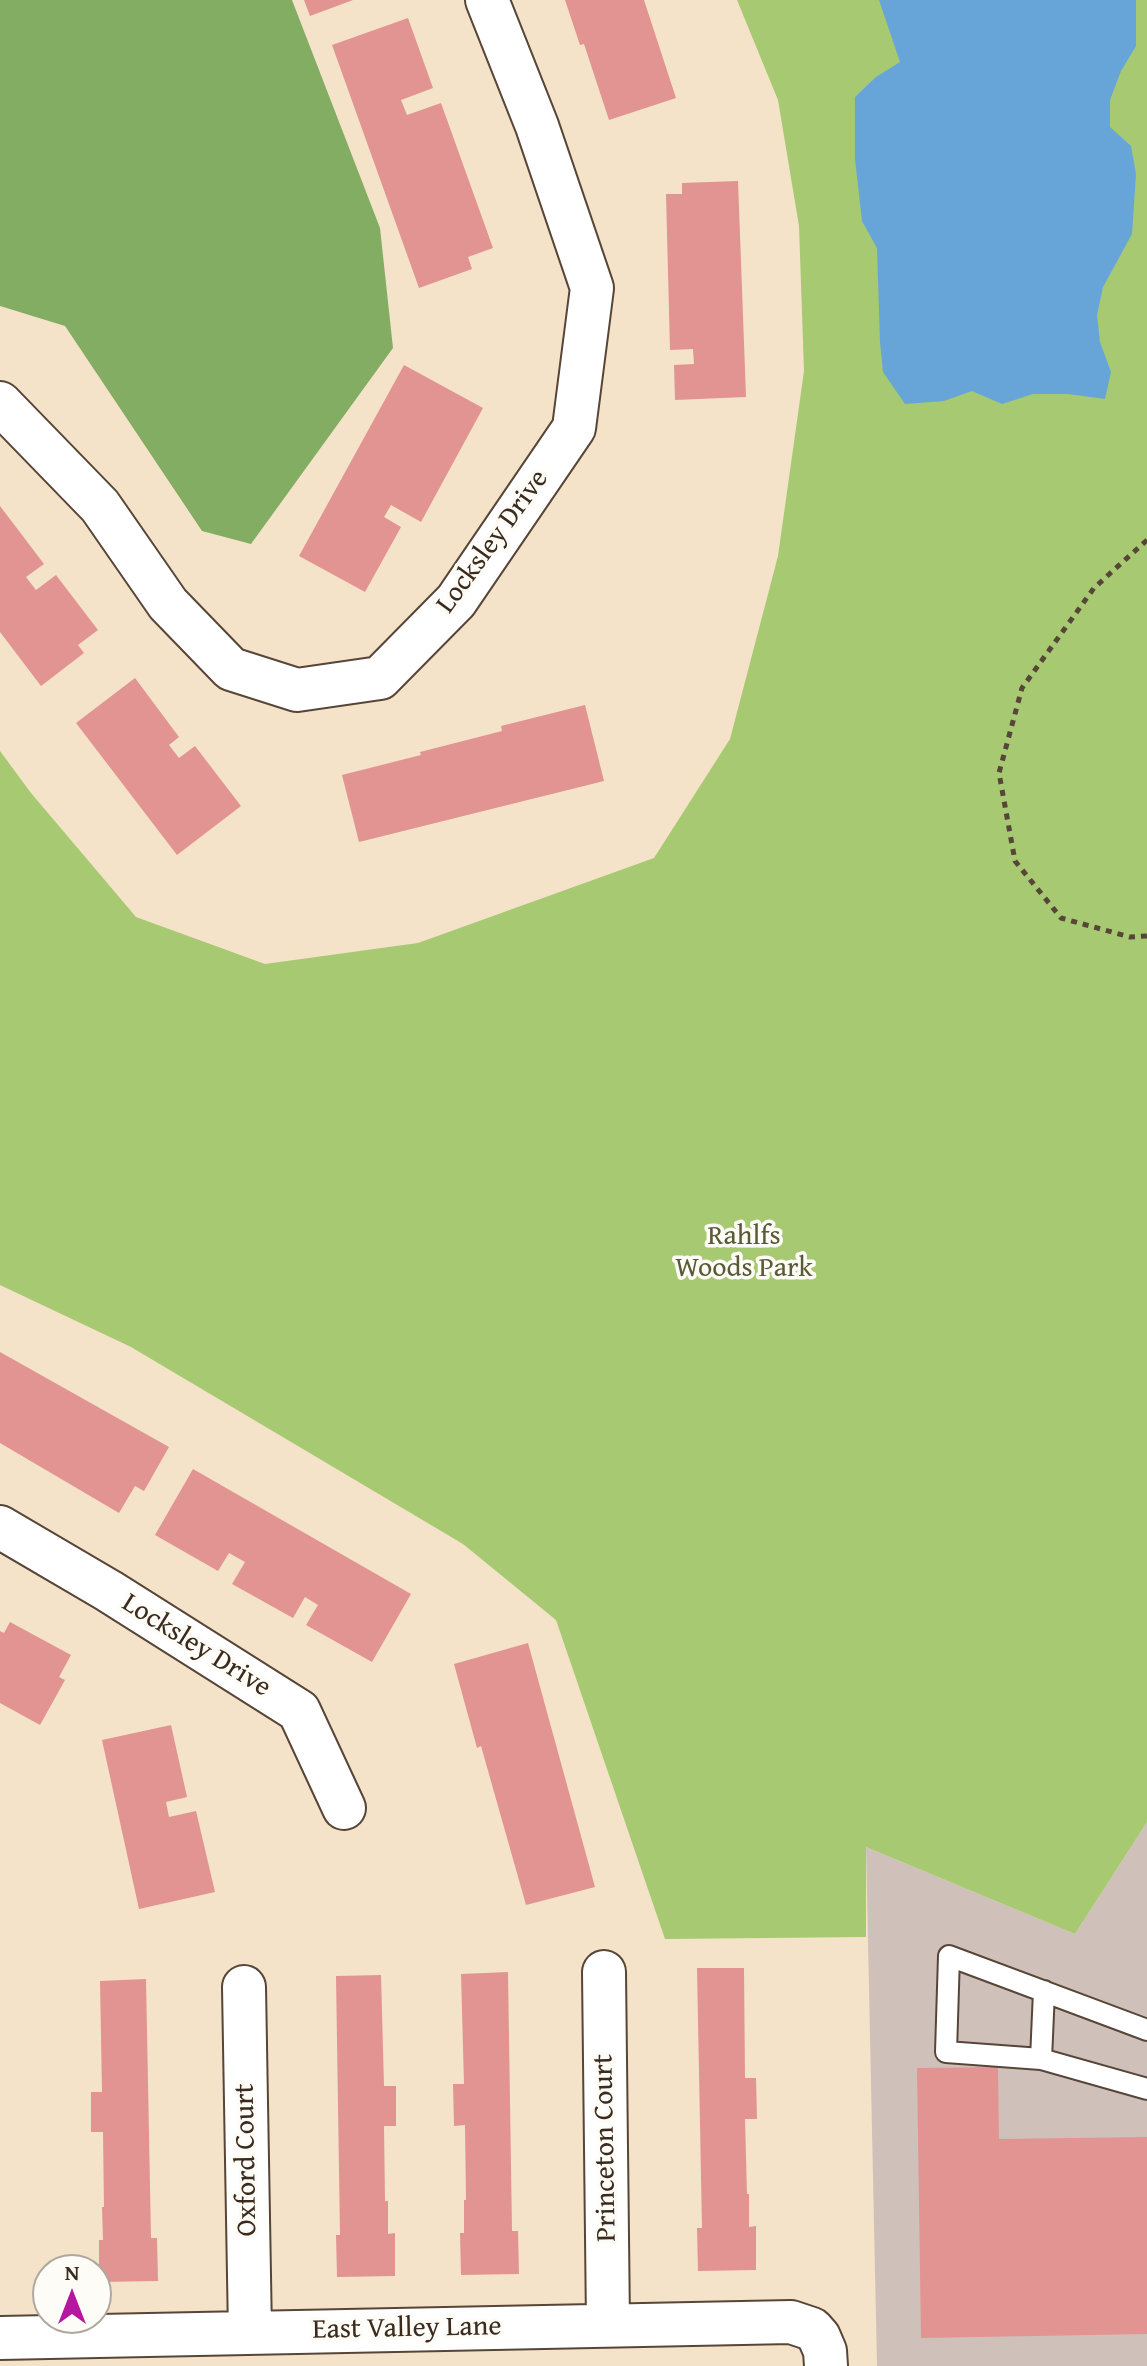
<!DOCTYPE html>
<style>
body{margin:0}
#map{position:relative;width:1147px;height:2366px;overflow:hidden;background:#f4e3c9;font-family:"Gentium Book Plus",serif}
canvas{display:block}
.north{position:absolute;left:32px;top:2254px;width:80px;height:80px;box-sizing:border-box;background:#fdfcf7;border:2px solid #afa8a0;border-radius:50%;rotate:0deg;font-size:22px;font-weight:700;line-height:32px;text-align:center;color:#3b2a1e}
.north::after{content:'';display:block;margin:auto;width:28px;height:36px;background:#b5179e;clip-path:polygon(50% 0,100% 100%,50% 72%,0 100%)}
</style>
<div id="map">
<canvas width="1147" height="2366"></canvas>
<div class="north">N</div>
</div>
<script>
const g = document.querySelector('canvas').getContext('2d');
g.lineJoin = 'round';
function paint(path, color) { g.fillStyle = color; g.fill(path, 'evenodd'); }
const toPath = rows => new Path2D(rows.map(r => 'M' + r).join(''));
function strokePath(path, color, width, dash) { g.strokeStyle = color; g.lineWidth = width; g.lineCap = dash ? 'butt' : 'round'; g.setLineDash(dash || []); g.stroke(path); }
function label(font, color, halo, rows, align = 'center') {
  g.font = font + ' "Gentium Book Plus",serif'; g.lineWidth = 7; g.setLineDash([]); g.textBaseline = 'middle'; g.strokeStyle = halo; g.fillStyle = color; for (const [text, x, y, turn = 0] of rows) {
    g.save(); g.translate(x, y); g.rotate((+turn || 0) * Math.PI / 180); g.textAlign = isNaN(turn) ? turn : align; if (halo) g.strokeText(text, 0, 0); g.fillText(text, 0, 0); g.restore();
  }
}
const industrial = toPath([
 [1147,1822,1147,2366,877,2366,866,1847,1075,1934]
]);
const green = toPath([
 [737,0,1147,0,1147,1822,1075,1934,866,1847,866,1937,665,1939,556,1620,463,1544,131,1347,0,1285,0,751,31,793,136,917,265,964,418,943,654,858,730,739,778,556,804,371,799,226,778,100]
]);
const forest = toPath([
 [0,0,292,0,380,228,393,348,251,544,202,531,65,326,0,306]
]);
const water = toPath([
 [879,0,1136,0,1136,46,1121,71,1110,100,1110,127,1131,146,1136,174,1132,234,1103,287,1097,315,1100,342,1111,372,1105,399,1068,394,1033,394,1002,404,972,391,944,401,905,404,883,372,880,342,877,248,862,221,855,159,855,97,876,77,900,62]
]);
const building = toPath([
 [304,0,353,0,310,16],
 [565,0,644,0,676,98,609,120,584,44,580,45],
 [408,18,433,88,401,100,407,115,441,103,493,248,468,257,472,269,419,288,332,45],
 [738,181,746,397,675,400,674,365,694,364,693,349,670,350,666,194,682,194,682,183],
 [404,365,483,408,421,522,391,505,384,517,401,527,365,592,299,556],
 [0,506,44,564,26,577,36,590,56,575,98,630,78,645,84,653,41,686,0,632],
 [135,678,179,737,169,745,179,758,195,746,241,806,177,855,76,723],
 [585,705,604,781,359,842,342,775,421,755,420,752,502,731,501,726],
 [0,1352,169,1447,144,1491,135,1486,119,1513,0,1443],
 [193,1469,411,1594,372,1662,306,1625,318,1605,305,1597,293,1618,232,1584,245,1562,229,1553,218,1571,155,1535],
 [10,1622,71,1655,59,1677,65,1680,40,1725,0,1703,0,1631,4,1633],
 [528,1643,595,1887,526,1905,481,1746,477,1748,454,1664],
 [171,1725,187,1797,166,1802,169,1817,196,1811,215,1892,139,1909,102,1740],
 [697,1968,744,1968,745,2078,756,2078,757,2119,745,2119,747,2194,749,2194,749,2227,756,2226,756,2270,698,2271,697,2228,702,2228],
 [508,1972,512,2231,518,2231,519,2274,461,2275,460,2233,464,2233,464,2200,466,2200,465,2125,454,2126,453,2084,464,2084,461,1974],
 [381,1975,384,2086,396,2086,396,2126,384,2126,385,2201,388,2201,388,2234,395,2233,395,2276,337,2277,336,2235,340,2235,336,1976],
 [146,1979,151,2238,157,2238,158,2281,99,2282,99,2240,103,2240,102,2207,104,2207,103,2132,91,2132,91,2092,102,2092,100,1981],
 [998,2067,999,2139,1147,2137,1147,2334,921,2338,917,2068]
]);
const path = toPath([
 [1147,540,1094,588,1022,688,999,773,1015,861,1061,918,1130,937,1147,936]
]);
const lane = toPath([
 [1147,2030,949,1956,946,2052,1041,2059,1147,2089],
 [1041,2059,1044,1991]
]);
const street = toPath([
 [0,403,100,506,168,604,231,669,297,690,380,678,456,601,574,428,592,288,537,126,487,0],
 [0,1527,109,1591,299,1711,344,1808],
 [604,1972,608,2324],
 [244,1987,250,2333],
 [0,2338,791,2322,812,2329,819,2337,825,2351,826,2366]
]);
const streetNames = [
 ["Locksley Drive",493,542,-54],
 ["Locksley Drive",196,1646,32],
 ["Princeton Court",606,2148,-91],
 ["Oxford Court",247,2160,-91],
 ["East Valley Lane",407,2329,-1]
];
const parkNames = [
 ["Rahlfs",744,1237],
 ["Woods Park",744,1269]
];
paint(industrial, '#cfc1ba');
paint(green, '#a6c972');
paint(forest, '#84ad64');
paint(water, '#67a5d9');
paint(building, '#e19491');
strokePath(lane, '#574638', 24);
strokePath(street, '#574638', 46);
strokePath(path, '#574638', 5, [6, 6]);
strokePath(lane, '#fff', 20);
strokePath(street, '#fff', 42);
label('28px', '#3b2a1e', '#fdfcf7', streetNames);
label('28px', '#5b5a37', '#fdfcf7', parkNames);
</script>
